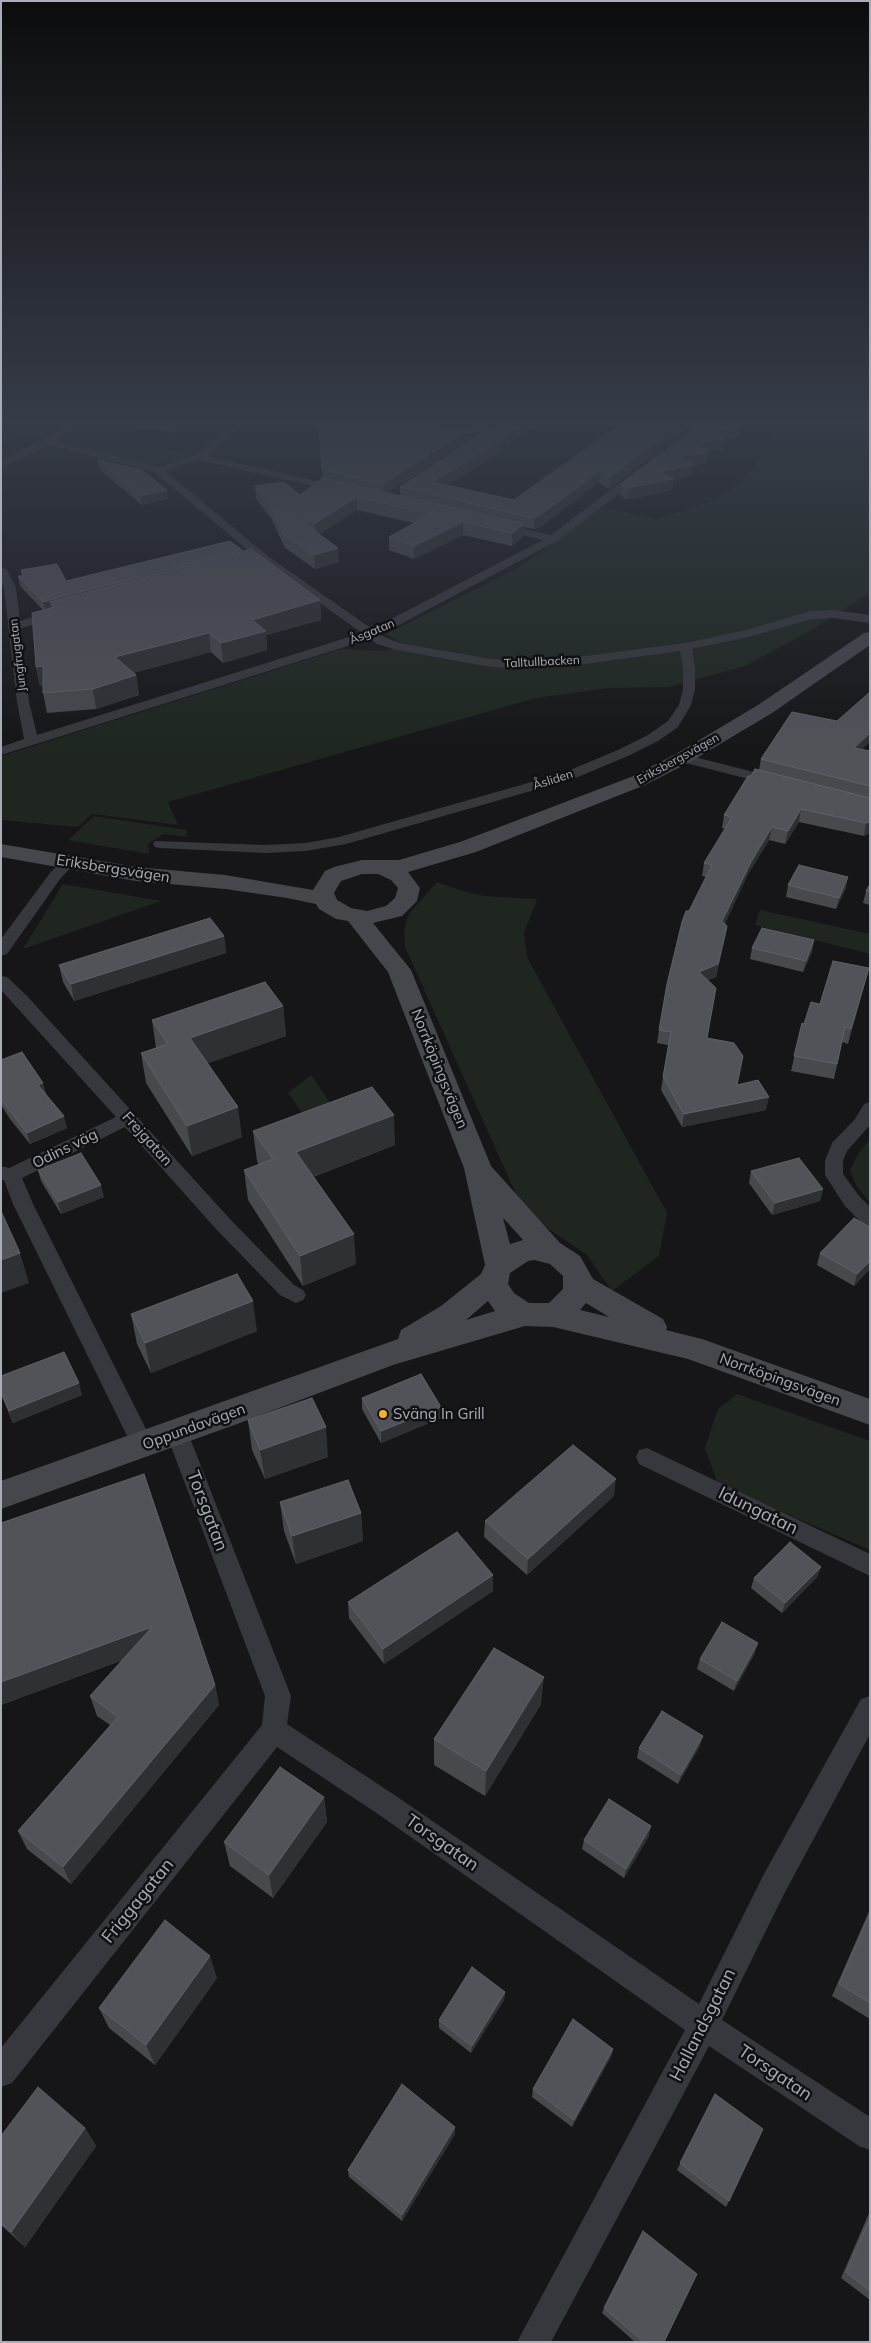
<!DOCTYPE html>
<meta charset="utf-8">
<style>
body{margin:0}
#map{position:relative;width:871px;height:2343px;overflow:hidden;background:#161618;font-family:Mulish,sans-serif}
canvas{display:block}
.frame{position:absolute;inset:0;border:2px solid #a8adb8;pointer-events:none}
</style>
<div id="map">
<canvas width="871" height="2343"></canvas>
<div class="frame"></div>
</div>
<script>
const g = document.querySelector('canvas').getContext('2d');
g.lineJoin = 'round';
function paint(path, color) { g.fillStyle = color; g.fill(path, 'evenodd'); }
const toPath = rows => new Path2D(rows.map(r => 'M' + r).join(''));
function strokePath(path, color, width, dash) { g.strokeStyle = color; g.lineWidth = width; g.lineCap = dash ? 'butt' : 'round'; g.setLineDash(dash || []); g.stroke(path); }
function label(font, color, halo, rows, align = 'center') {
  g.font = font + ' Mulish,sans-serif'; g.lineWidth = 5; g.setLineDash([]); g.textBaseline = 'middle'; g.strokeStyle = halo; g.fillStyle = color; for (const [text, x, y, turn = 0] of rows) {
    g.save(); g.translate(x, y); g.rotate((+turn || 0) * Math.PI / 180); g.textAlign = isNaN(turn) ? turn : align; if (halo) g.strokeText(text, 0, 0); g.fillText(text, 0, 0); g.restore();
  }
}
const green = toPath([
 [1,426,60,426,38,438,1,432],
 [780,426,870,426,870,593,808,632,745,666,668,687,609,688,536,698,168,802,178,825,92,814,78,827,1,820,1,756,341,649,384,651,402,645,386,634,516,569,603,507,657,520,720,498,749,473],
 [86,431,190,454,168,463,150,465,64,443],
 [94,816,187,830,187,837,163,834,148,844,149,854,68,840],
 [437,882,463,891,484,896,537,899,524,933,527,957,667,1213,659,1256,612,1291,587,1255,550,1230,520,1203,405,947,404,930,409,914],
 [63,884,161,901,23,949],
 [760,910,870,934,870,954,755,925],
 [311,1075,338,1114,310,1124,288,1093],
 [870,1139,870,1203,856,1185,850,1170,858,1154],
 [737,1394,870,1441,870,1550,718,1484,705,1448,718,1409]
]);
const street = toPath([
 [67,426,78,426,56,441,158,467,195,455,231,426,241,426,207,456,344,487,344,491,340,492,199,460,165,471,269,557,372,629,543,540,494,528,494,524,498,523,551,535,637,470,645,470,645,474,557,541,380,635,399,643,491,659,527,661,570,658,685,643,742,631,811,611,833,610,870,615,870,623,833,618,812,619,748,637,692,649,695,667,695,689,691,705,678,727,658,741,628,756,573,779,346,844,306,851,266,853,160,848,155,847,153,844,155,841,266,845,306,843,339,837,563,773,618,750,648,735,668,721,679,705,683,689,683,667,680,651,570,666,527,669,491,667,397,650,377,644,370,639,1,755,1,747,24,739,17,702,4,588,1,582,1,567,7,570,16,588,20,621,58,610,64,614,62,617,21,628,29,702,37,735,362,633,261,561,154,472,49,445,1,468,1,461,67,426],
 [392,426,416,426,481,437,486,440,481,443,392,426],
 [683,754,781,779,783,782,776,786,678,761,676,758,678,755,683,754],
 [69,858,76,862,60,879,7,954,1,956,1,939,50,873,64,859,69,858],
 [1,976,7,977,27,996,230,1219,294,1285,303,1290,306,1295,303,1300,296,1303,280,1295,216,1229,125,1127,22,1178,33,1204,154,1445,151,1452,143,1454,135,1452,13,1204,4,1180,1,1180,1,1166,9,1168,116,1117,1,990,1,976],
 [870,1102,870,1125,847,1151,843,1161,843,1174,859,1196,870,1207,870,1226,863,1224,845,1206,825,1175,825,1161,832,1143,855,1119,864,1104,870,1102],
 [177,1424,185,1427,188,1433,291,1696,287,1724,396,1796,699,2004,764,1874,861,1699,870,1696,870,1734,784,1894,722,2020,870,2117,870,2150,859,2146,709,2046,551,2342,517,2342,685,2030,378,1814,277,1747,12,2083,1,2087,1,2048,262,1725,265,1696,166,1433,169,1427,177,1424],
 [647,1448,870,1554,870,1576,639,1464,636,1457,639,1450,647,1448]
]);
const secondary = toPath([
 [870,632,870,645,772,713,690,762,645,785,476,852,408,872,420,888,417,901,402,916,373,923,411,970,491,1166,560,1243,580,1256,593,1279,663,1319,667,1327,666,1330,702,1339,870,1399,870,1425,688,1359,553,1327,525,1326,393,1365,237,1424,1,1509,1,1481,398,1339,401,1330,441,1306,481,1274,485,1265,464,1168,388,972,348,921,336,919,319,909,316,904,287,898,225,889,136,881,1,857,1,844,136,867,225,875,313,890,325,871,334,867,362,860,399,860,460,842,631,777,676,754,758,705,864,633,870,632],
 [362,874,378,874,391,880,398,888,395,898,386,906,367,911,351,908,337,900,334,893,341,881,362,874],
 [503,1218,507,1222,523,1240,510,1244,503,1218],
 [534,1260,550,1264,563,1276,563,1289,549,1303,529,1303,514,1293,508,1284,510,1273,528,1261,534,1260],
 [488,1301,495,1311,466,1320,488,1301],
 [586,1303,609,1317,580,1310,586,1303]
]);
const wall = toPath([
 [123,426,183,426,174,433],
 [319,426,491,426,479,435,466,433,466,442,387,493,400,496,400,487,511,443,510,446,446,485,514,500,618,426,609,489,599,482,540,527,534,529,524,527,523,537,512,546,463,535,414,559,389,550,389,537,414,523,357,510,319,534,339,562,315,569,285,548,271,518,256,499,255,486,300,495,323,478],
 [740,428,739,437,725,440,724,449,708,452,707,463,693,466,691,476,673,480,672,490,627,500,620,495,621,484],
 [98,460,167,490,168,499,142,505,99,469],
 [242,550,242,552,320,600,321,620,266,635,267,650,223,663,211,652,133,673,136,675,139,695,96,709,47,713,43,693,43,686,40,686,36,667,43,610,20,586,18,576,22,576,21,570,66,581],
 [862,749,870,751,870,833,864,836,799,822,785,844,769,840,748,874,725,923,727,926,725,938,716,977,708,980,707,1038,737,1085,766,1110,682,1127,661,1090,668,1045,657,1043,659,1030,689,911,706,877,702,876,704,863,725,829,722,828,724,815,751,776,759,770,761,759],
 [870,884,870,905,863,903,866,891],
 [788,885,846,888,836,909,786,897],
 [224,936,226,953,74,1001,63,982,59,965],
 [814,940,812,952,803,972,750,959,752,948],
 [865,983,848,1044,842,1042,834,1079,791,1071,802,1023,804,1024,820,1004],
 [283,1006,286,1036,208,1063,242,1137,192,1156,146,1083,141,1053,156,1048,152,1020],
 [1,1060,43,1083,46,1094,67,1128,30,1144,10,1119,1,1105],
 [253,1131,395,1145,313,1177,356,1264,303,1286,248,1200,244,1170,259,1165,257,1161],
 [38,1170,104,1197,61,1214,41,1181],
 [751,1171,823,1189,820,1201,772,1215,749,1183],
 [870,1227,870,1271,869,1270,854,1286,817,1265,820,1253],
 [131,1314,257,1331,151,1373,137,1344],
 [1,1376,82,1395,13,1423,1,1394],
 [362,1398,441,1407,441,1418,381,1443,362,1409],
 [248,1420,328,1457,265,1479,252,1450],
 [614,1496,527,1575,484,1537,485,1521],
 [280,1502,361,1513,363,1541,296,1564,284,1531],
 [1,1523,215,1685,219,1705,71,1884,27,1849,18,1831,110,1725,97,1716,90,1696,123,1660,1,1705],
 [821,1567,817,1577,782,1613,751,1588,754,1578],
 [493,1575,493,1591,384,1664,349,1618,348,1602],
 [755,1653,734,1691,697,1669,700,1659],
 [541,1704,485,1796,434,1765,434,1739],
 [700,1746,678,1784,637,1758,639,1748],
 [324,1797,327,1822,273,1898,230,1866,224,1842],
 [649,1836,624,1878,582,1849,584,1840],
 [870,1909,870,2019,832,1996],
 [217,1978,155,2065,109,2028,99,2008],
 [505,1992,504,2000,471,2053,439,2028,439,2020],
 [613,2049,611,2057,572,2127,532,2097,533,2089],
 [715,2094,729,2201,726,2207,677,2170],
 [85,2128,96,2146,25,2247,1,2225,1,2136],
 [455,2134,402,2221,349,2177,348,2170],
 [870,2211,870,2300,841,2278],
 [604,2308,664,2342,635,2342,602,2313]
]);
const shadedWall = toPath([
 [173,426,183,426,174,433],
 [479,426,491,426,479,435],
 [521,426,539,426,511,443,510,446,432,493,432,482],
 [678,426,691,426,609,489,610,477],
 [729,426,747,426,740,428,739,437,725,440,724,449,708,452,707,463,693,466,691,476,673,480,672,490,627,500,628,488,661,472,713,432],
 [466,431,466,442,384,495,383,484],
 [600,471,599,482,540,527,534,529,534,518],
 [167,490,168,499,142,505,140,496],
 [357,497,357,510,316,537,315,523],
 [463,522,463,535,414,559,414,546],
 [524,524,523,537,512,546,512,533],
 [338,548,339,562,315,569,314,555],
 [242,550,242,560,50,602,52,611,45,612,43,602],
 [320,600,321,620,266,635,267,650,223,663,221,643,252,620],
 [209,633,211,652,118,677,115,657],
 [43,666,46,686,40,686,36,667],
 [136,675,139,695,96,709,93,689],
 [870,733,870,742,851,760,854,748],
 [801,809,799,822,785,844,788,831],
 [870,822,870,833,864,836,866,823],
 [772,827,769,840,748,874,720,934,722,921,751,862],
 [848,877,846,888,836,909,839,898],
 [727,926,725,938,716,977,697,985,699,972],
 [224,936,226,953,74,1001,71,984],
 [814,940,812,952,803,972,806,961],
 [869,968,865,983,848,1044,851,1029],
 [283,1006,286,1036,195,1068,190,1038],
 [43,1083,46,1094,38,1085],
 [769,1097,766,1110,682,1127,684,1114],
 [238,1107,242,1137,192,1156,187,1126],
 [394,1115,395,1145,299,1182,296,1152],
 [64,1116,67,1128,30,1144,27,1133],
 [101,1185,104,1197,61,1214,58,1202],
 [823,1189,820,1201,772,1215,775,1203],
 [354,1234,356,1264,303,1286,300,1256],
 [20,1253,29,1283,1,1293,1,1260],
 [870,1261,870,1266,869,1270,854,1286,857,1274],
 [253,1301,257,1331,151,1373,145,1343],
 [79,1383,82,1395,13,1423,9,1411],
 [441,1407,441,1418,381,1443,381,1431],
 [326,1427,328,1457,265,1479,260,1450],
 [616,1479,614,1496,527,1575,528,1559],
 [361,1513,363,1541,296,1564,292,1536],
 [821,1567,817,1577,782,1613,785,1603],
 [493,1575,493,1591,384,1664,383,1649],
 [152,1627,157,1647,1,1705,1,1682],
 [758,1643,755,1653,734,1691,737,1681],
 [544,1677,541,1704,485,1796,486,1771],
 [215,1685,219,1705,71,1884,63,1867],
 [703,1736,700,1746,678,1784,681,1775],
 [324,1797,327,1822,273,1898,269,1875],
 [651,1826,649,1836,624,1878,626,1869],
 [210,1956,217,1978,155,2065,146,2045],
 [505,1992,504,2000,471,2053,472,2046],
 [613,2049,611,2057,572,2127,574,2120],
 [455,2127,455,2134,402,2221,402,2215],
 [85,2128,96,2146,25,2247,11,2232]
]);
const building = toPath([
 [319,426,441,426,466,431,383,484,322,470,319,426],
 [493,426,521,426,507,434,511,435,432,482,514,500,618,426,678,426,610,477,600,471,540,515,534,518,400,487,493,426],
 [696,426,739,426,713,432,725,438,696,444,708,452,680,457,693,465,661,472,673,479,628,488,621,484,696,426],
 [98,460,142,470,167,490,140,496,98,460],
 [323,478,524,524,512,533,463,522,414,546,389,537,431,514,357,497,315,523,296,517,338,548,314,555,284,535,270,505,255,486,284,482,300,495,323,478],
 [230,541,242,550,43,602,18,576,24,576,21,570,57,564,66,581,230,541],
 [251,549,320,600,252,620,266,631,221,643,209,633,115,657,136,675,93,689,43,693,43,666,36,667,32,613,55,607,50,602,251,549],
 [870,692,870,733,854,748,870,751,870,786,761,759,792,712,837,721,870,692],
 [755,769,870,798,870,822,866,823,801,809,788,831,772,827,751,862,722,921,727,926,718,964,699,972,716,988,707,1038,734,1043,743,1056,737,1085,758,1080,769,1097,684,1114,663,1077,671,1032,659,1030,667,984,682,922,686,911,689,911,712,865,704,863,732,817,724,815,748,776,751,776,755,769],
 [799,865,848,877,839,898,788,885,799,865],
 [870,884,870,892,866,891,870,884],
 [210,918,224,936,71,984,59,965,210,918],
 [762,928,814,940,806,961,752,948,762,928],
 [833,961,869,968,851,1029,845,1027,837,1064,794,1056,802,1023,804,1024,811,1002,820,1004,833,961],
 [265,982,283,1006,190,1038,238,1107,187,1126,141,1053,168,1044,152,1020,265,982],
 [22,1052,43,1083,38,1085,64,1116,27,1133,7,1107,1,1099,1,1060,22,1052],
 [372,1087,394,1115,296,1152,354,1234,300,1256,244,1170,273,1159,253,1131,372,1087],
 [81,1153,101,1185,58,1202,38,1170,81,1153],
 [799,1158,823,1189,775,1203,751,1171,799,1158],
 [1,1211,20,1253,1,1260,1,1211],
 [854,1218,870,1227,870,1261,857,1274,820,1253,854,1218],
 [237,1274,253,1301,145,1343,131,1314,237,1274],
 [64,1352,79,1383,9,1411,1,1392,1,1376,64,1352],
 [421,1374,441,1407,381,1431,362,1398,421,1374],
 [312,1398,326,1427,260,1450,248,1420,312,1398],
 [573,1445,616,1479,528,1559,485,1521,573,1445],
 [144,1474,215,1685,63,1867,18,1831,118,1717,90,1696,152,1627,1,1682,1,1523,144,1474],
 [348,1480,361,1513,292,1536,280,1502,348,1480],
 [457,1532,493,1575,383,1649,348,1602,457,1532],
 [790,1542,821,1567,785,1603,754,1578,790,1542],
 [722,1622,758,1643,737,1681,700,1659,722,1622],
 [494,1648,544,1677,486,1771,434,1739,494,1648],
 [662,1711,703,1736,681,1775,639,1748,662,1711],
 [280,1767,324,1797,269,1875,224,1842,280,1767],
 [609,1799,651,1826,626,1869,584,1840,609,1799],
 [870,1913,870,2003,839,1984,870,1913],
 [165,1920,210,1956,146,2045,99,2008,165,1920],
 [472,1967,505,1992,472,2046,439,2020,472,1967],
 [573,2019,613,2049,574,2120,533,2089,573,2019],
 [402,2084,455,2127,402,2215,348,2170,402,2084],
 [38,2087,85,2128,11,2232,1,2223,1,2136,38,2087],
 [715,2094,763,2129,729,2201,680,2163,715,2094],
 [870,2218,870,2291,846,2272,870,2218],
 [643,2231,697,2274,664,2342,644,2342,604,2308,643,2231]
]);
const markers = [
 [383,1414,5,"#f2b134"]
];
const farStreetnames = [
 ["Åsgatan",372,632,-23],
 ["Jungfrugatan",18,655,-97],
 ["Talltullbacken",542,662,-3],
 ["Eriksbergsvägen",678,759,-29],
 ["Åsliden",553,780,-18]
];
const streetNames = [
 ["Eriksbergsvägen",113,869,9],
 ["Norrköpingsvägen",439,1069,68],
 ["Frejgatan",147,1139,48],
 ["Odins väg",65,1149,-26],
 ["Norrköpingsvägen",780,1380,20],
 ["Oppundavägen",194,1427,-20]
];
const poiNames = [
 ["Sväng In Grill",393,1414]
];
const nearStreetnames = [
 ["Torsgatan",207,1511,69],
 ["Idungatan",758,1511,26],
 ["Torsgatan",442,1843,35],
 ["Friggagatan",138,1901,-51],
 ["Hallandsgatan",703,2025,-63],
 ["Torsgatan",775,2073,34]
];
paint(green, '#1e261f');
paint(street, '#37383d');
paint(secondary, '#45474d');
paint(wall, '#47494d');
paint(shadedWall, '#2f3033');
paint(building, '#525359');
strokePath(building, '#5f6168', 1);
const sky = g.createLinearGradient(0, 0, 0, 754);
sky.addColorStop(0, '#0c0c0d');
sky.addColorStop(0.56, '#363c48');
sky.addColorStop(1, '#363c4800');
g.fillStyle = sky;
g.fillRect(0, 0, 871, 754);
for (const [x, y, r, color] of markers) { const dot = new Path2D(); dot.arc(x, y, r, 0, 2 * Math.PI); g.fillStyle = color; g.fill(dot); strokePath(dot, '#111113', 2); }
label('12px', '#a8adb8', '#111113', farStreetnames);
label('15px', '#a8adb8', '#111113', streetNames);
label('15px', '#a8adb8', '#111113', poiNames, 'left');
label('18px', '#a8adb8', '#111113', nearStreetnames);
</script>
